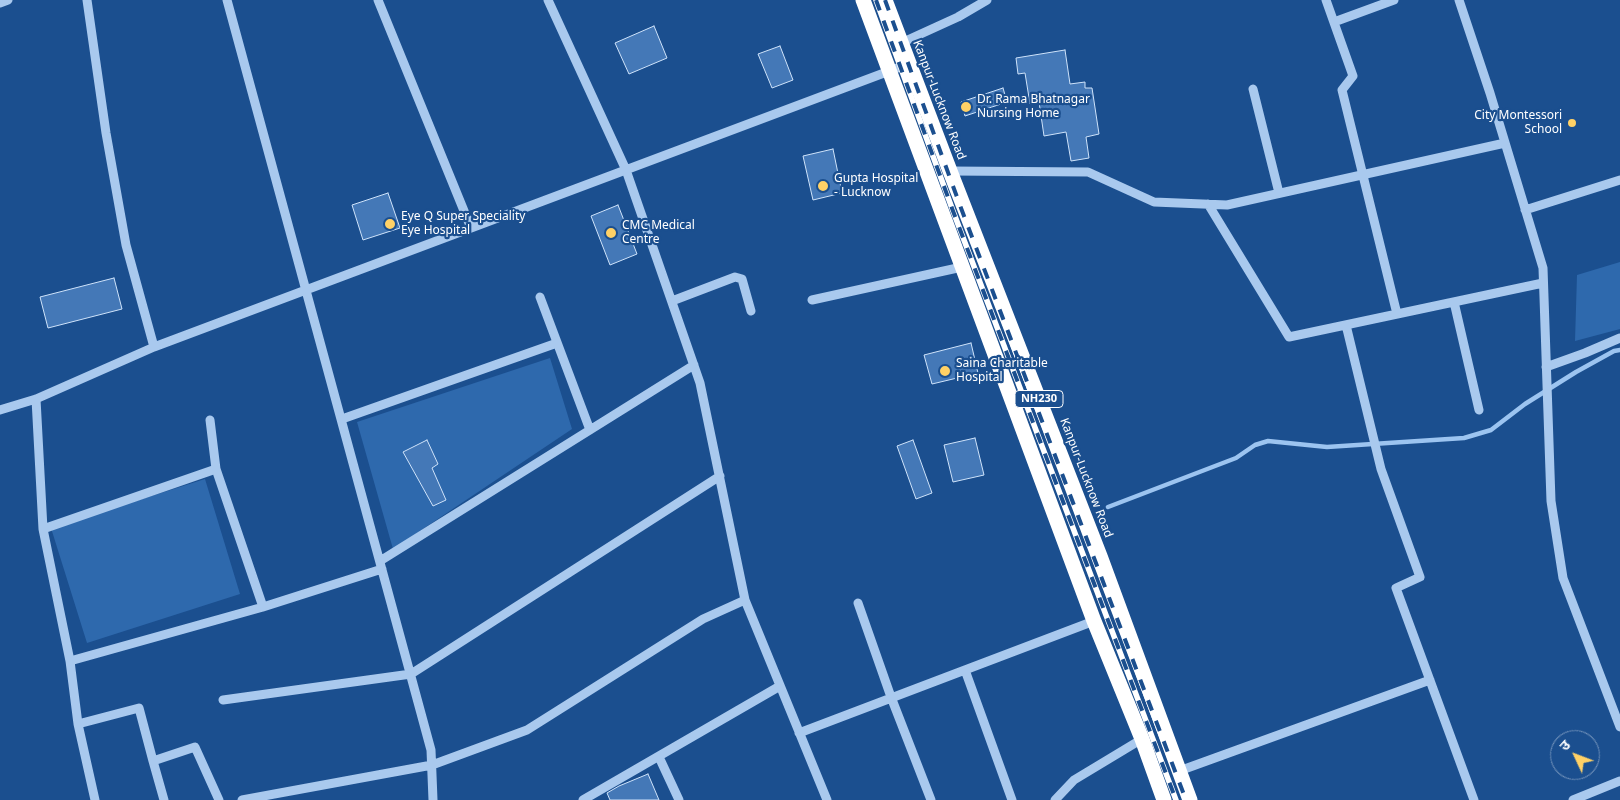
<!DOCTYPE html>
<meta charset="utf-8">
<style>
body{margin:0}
#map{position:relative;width:1620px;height:800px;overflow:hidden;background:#1b4f8f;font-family:"Noto Sans","Noto Sans Devanagari",sans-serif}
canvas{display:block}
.north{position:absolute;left:1550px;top:730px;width:50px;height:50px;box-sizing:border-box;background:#1b4f8f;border:1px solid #7695bc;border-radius:50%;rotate:313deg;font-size:14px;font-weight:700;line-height:20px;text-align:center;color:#fff}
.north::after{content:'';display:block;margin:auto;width:18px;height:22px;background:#ffd166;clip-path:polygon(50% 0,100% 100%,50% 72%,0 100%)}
</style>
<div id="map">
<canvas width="1620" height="800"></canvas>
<div class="north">उ</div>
</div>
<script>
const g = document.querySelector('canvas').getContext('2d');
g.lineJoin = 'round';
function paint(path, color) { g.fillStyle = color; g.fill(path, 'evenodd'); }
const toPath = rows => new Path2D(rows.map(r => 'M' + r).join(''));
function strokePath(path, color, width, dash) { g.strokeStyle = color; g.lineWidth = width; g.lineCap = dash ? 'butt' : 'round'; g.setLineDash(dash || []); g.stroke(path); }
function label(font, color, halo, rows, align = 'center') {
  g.font = font + ' "Noto Sans",sans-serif'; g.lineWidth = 4.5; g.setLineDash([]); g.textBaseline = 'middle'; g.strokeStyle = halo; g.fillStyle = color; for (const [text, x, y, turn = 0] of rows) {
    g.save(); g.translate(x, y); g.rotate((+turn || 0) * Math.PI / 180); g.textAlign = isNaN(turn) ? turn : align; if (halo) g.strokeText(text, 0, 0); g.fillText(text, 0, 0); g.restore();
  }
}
const green = toPath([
 [1620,262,1620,329,1575,341,1577,275],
 [550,358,572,429,393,549,357,422],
 [205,479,240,594,87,643,51,528]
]);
const stream = toPath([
 [1108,507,1236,458,1255,445,1268,441,1327,447,1464,438,1491,430,1525,404,1576,372,1614,351,1620,350]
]);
const building = toPath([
 [654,26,667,58,629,74,615,43,654,26],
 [780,46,793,80,772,88,758,54,780,46],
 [1065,50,1070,84,1085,82,1085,88,1092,88,1099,134,1086,137,1089,158,1071,161,1066,132,1044,136,1039,102,1030,104,1025,73,1018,74,1016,58,1065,50],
 [1003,88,1007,102,965,116,961,102,1003,88],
 [833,149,842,193,813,200,803,156,833,149],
 [388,193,400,228,363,240,352,205,388,193],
 [618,205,637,254,610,265,591,216,618,205],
 [114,278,122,309,48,328,40,297,114,278],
 [971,343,978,373,932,384,924,355,971,343],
 [975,438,984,475,953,482,944,445,975,438],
 [427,440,438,464,432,468,446,500,433,506,403,452,427,440],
 [913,440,932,493,916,499,897,446,913,440],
 [648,774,659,800,610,800,607,793,619,786,648,774]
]);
const minor = toPath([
 [87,0,106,133,126,245,154,347],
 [227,0,431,750,433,800],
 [378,0,471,228],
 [548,0,626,170,700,383,745,600,827,800],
 [1326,0,1353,76,1342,90,1397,314],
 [1459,0,1490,93,1543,268,1551,501,1563,578,1620,727],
 [0,3,8,0],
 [1334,22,1394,0],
 [901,43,958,17,987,0],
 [1253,89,1279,193],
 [950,171,1088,172,1154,202,1227,205,1505,143],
 [1208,204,1289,337,1543,283],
 [1525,210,1620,180],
 [540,297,590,430],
 [812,300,962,267],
 [672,301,735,277,742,279,751,311],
 [1454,302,1479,410],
 [1346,325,1381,469,1420,577,1396,588,1474,800],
 [1546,367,1585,353,1620,338],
 [36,399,43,529,70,661,78,724,95,800],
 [0,410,36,399,154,347,908,64],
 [342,419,557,343],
 [210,420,216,469,263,607],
 [43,529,216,469],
 [380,561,694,365],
 [858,603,891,697,931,800],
 [70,661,263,607,382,569],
 [965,670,1012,800],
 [223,700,411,674,720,476],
 [78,724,139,708,153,761],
 [799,733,1094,621],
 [659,757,679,800],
 [1179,771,1430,680],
 [164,800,153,761,195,747,219,800],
 [242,800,432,765,527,730,703,619,745,600],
 [583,800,780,686],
 [1055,800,1074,780,1142,739],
 [1573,800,1620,781]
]);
const highway = toPath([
 [863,0,1094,621,1142,739,1164,800],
 [885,0,950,171,1100,556,1190,800]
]);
const rail = toPath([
 [876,0,953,211,1176,800],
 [885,0,961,208,1186,800]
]);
const markers = [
 [966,107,6,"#ffd166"],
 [1572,123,5,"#ffd166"],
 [823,186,6,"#ffd166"],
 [390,224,6,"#ffd166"],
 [611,233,6,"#ffd166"],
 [945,371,6,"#ffd166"]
];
const shields = [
 [1039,399,48]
];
const shieldNames = [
 ["NH230",1039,399]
];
const streetNames = [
 ["Kanpur-Lucknow Road",939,100,69],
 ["Kanpur-Lucknow Road",1086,478,69]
];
const poiNames = [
 ["Dr. Rama Bhatnagar",977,100],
 ["Nursing Home",977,114],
 ["City Montessori",1562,116,"right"],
 ["School",1562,130,"right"],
 ["Gupta Hospital",834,179],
 ["- Lucknow",834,193],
 ["Eye Q Super Speciality",401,217],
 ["Eye Hospital",401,231],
 ["CMC Medical",622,226],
 ["Centre",622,240],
 ["Saina Charitable",956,364],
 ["Hospital",956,378]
];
paint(green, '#2e69ad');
strokePath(stream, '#9cc4f0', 4.5);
paint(building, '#4478b7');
strokePath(building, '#cfe3fa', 1);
strokePath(minor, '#a9c9ee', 9);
strokePath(highway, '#fff', 15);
strokePath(rail, '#fff', 5.5);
strokePath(rail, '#1b4f8f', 4, [11]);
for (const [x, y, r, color] of markers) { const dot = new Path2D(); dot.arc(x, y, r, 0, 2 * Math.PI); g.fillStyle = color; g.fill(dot); strokePath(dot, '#1b4f8f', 2); }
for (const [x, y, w] of shields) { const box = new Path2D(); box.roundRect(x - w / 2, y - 8.5, w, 17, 4); g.fillStyle = '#1b4f8f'; g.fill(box); strokePath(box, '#fff', 1); }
label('bold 11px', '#fff', null, shieldNames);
label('12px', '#fff', '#1b4f8f', streetNames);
label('12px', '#fff', '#1b4f8f', poiNames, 'left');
</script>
